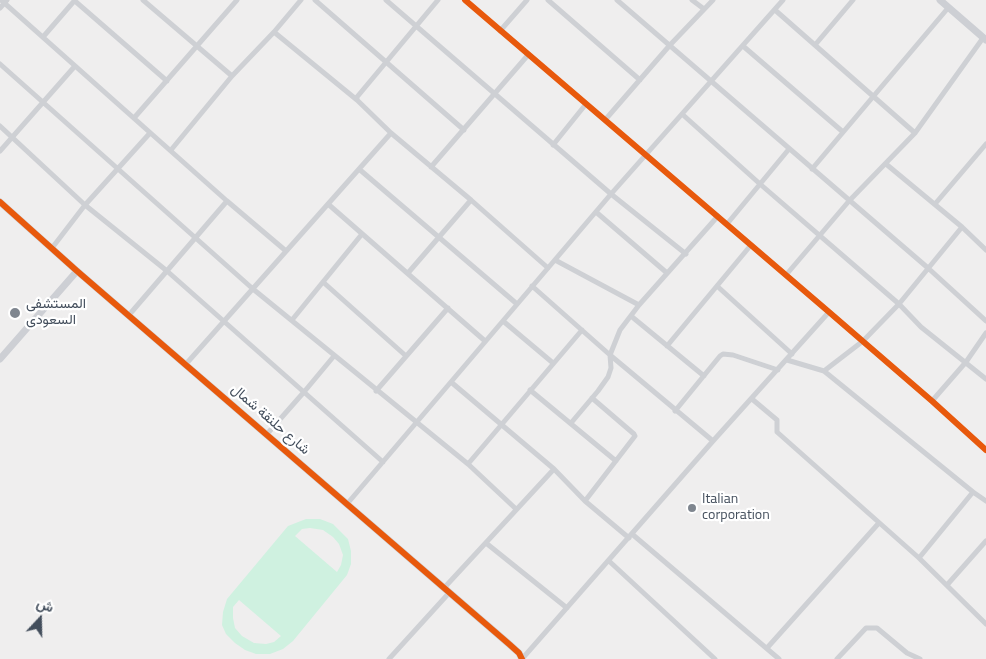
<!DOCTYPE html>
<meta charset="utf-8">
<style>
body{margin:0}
#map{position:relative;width:986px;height:659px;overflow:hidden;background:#efeeee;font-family:"Titillium Web",Vazirmatn,sans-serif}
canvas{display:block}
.north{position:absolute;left:15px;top:594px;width:50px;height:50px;-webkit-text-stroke:4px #fff;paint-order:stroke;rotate:21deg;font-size:14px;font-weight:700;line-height:20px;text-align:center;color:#434e5c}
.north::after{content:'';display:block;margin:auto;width:18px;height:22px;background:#434e5c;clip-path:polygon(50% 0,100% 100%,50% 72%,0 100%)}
</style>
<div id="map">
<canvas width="986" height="659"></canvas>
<div class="north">ش</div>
</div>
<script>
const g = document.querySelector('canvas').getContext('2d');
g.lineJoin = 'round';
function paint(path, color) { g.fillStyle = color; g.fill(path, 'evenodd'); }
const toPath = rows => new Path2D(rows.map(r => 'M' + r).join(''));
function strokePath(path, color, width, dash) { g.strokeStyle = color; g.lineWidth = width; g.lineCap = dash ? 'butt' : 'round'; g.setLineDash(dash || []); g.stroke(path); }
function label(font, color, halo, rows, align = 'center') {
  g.font = font + ' "Titillium Web",Vazirmatn,sans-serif'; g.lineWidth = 4.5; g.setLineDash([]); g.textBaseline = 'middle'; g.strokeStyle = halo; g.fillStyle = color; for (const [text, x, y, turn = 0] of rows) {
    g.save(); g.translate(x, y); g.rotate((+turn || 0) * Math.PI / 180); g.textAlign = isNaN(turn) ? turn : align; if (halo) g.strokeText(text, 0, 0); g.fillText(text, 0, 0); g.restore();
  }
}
const green = toPath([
 [306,519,320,519,333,524,348,539,351,551,351,564,347,575,293,641,283,649,270,654,256,654,245,650,235,643,226,634,222,625,223,612,227,599,288,526],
 [310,528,323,530,333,537,339,544,343,555,341,565,337,572,295,536,302,529],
 [239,600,281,636,274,642,266,644,254,643,242,636,235,628,233,618,233,607]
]);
const street = toPath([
 [1,0,227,201,286,251],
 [143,0,232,76],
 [315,0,464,130],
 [386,0,611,194,686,254],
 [465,0,829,312,932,401,986,450],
 [548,0,640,80],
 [617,0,928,268,986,321],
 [692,0,704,9],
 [75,1,167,81],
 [0,8,7,0],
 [775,10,915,133],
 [500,31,527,0],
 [274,32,357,100],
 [43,37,75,0],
 [815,45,853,0],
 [743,46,843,132],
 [0,64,253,289,468,464,516,509],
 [682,114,760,184,899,304,921,327,986,379],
 [134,118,237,0],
 [605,120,670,45,713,0],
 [0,126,85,205,167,271,383,462],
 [391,133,471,200,548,268],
 [553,145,586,104],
 [171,150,232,76,274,32,301,0],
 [0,151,75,66],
 [886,164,962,227,986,250],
 [431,167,528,55],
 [359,169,517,304],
 [812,169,948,8],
 [328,204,485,341],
 [935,204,986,144],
 [596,212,667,273],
 [727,224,789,149],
 [52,248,85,205,150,133],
 [555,260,639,305],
 [408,273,471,200],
 [786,275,849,201,915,133,983,38],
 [323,282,406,356],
 [532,286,610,355,713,441],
 [717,286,792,354],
 [129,315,227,201],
 [631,316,704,376],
 [292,320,362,234],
 [503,321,553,363],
 [667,346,751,245],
 [787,360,824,371,973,492,986,501],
 [186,364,391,133,357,100,357,97,438,0],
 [824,371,863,341,899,304,962,227],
 [451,382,554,469,585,501,629,538],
 [530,390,616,461],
 [376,391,448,308],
 [752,399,777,420,777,432,919,558,986,624],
 [932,401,966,362,986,333],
 [675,411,720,356,723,354,733,355,778,370],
 [571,423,598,391,608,377,611,368,610,355,620,330,639,305,718,216],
 [267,434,304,392,334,356],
 [468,464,582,330],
 [585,501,635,436,634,434,592,398],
 [347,504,611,194,783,0],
 [632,534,779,659],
 [486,543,567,608],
 [919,558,973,492],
 [609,561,715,659],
 [947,585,986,541],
 [444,588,554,469],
 [767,648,878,524],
 [389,659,449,593],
 [522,659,713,441,829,312],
 [837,659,866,628,877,628,907,653,920,659]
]);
const secondary = toPath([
 [940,0,986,40],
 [0,202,77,271,509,644,519,653,522,659],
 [0,359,77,271]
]);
const cycleway = toPath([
 [465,0,829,312,932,401,986,450],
 [0,202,77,271,509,644,519,653,522,659]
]);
const markers = [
 [15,313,6,"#7f868f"],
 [692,508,5,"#7f868f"]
];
const poiNames = [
 ["المستشفى",26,305],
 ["السعودى",26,321],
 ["Italian",702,500],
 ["corporation",702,516]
];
const streetNames = [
 ["شارع حلنقة شمال",270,420,41]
];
paint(green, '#cff1e0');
strokePath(street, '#ced0d4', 5);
strokePath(secondary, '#cdcfd4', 7);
strokePath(cycleway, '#e8590c', 6);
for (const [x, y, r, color] of markers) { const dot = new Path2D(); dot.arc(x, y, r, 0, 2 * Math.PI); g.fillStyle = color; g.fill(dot); strokePath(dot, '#fff', 2); }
label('14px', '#434e5c', '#fff', poiNames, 'left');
label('14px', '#434e5c', '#fff', streetNames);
</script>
